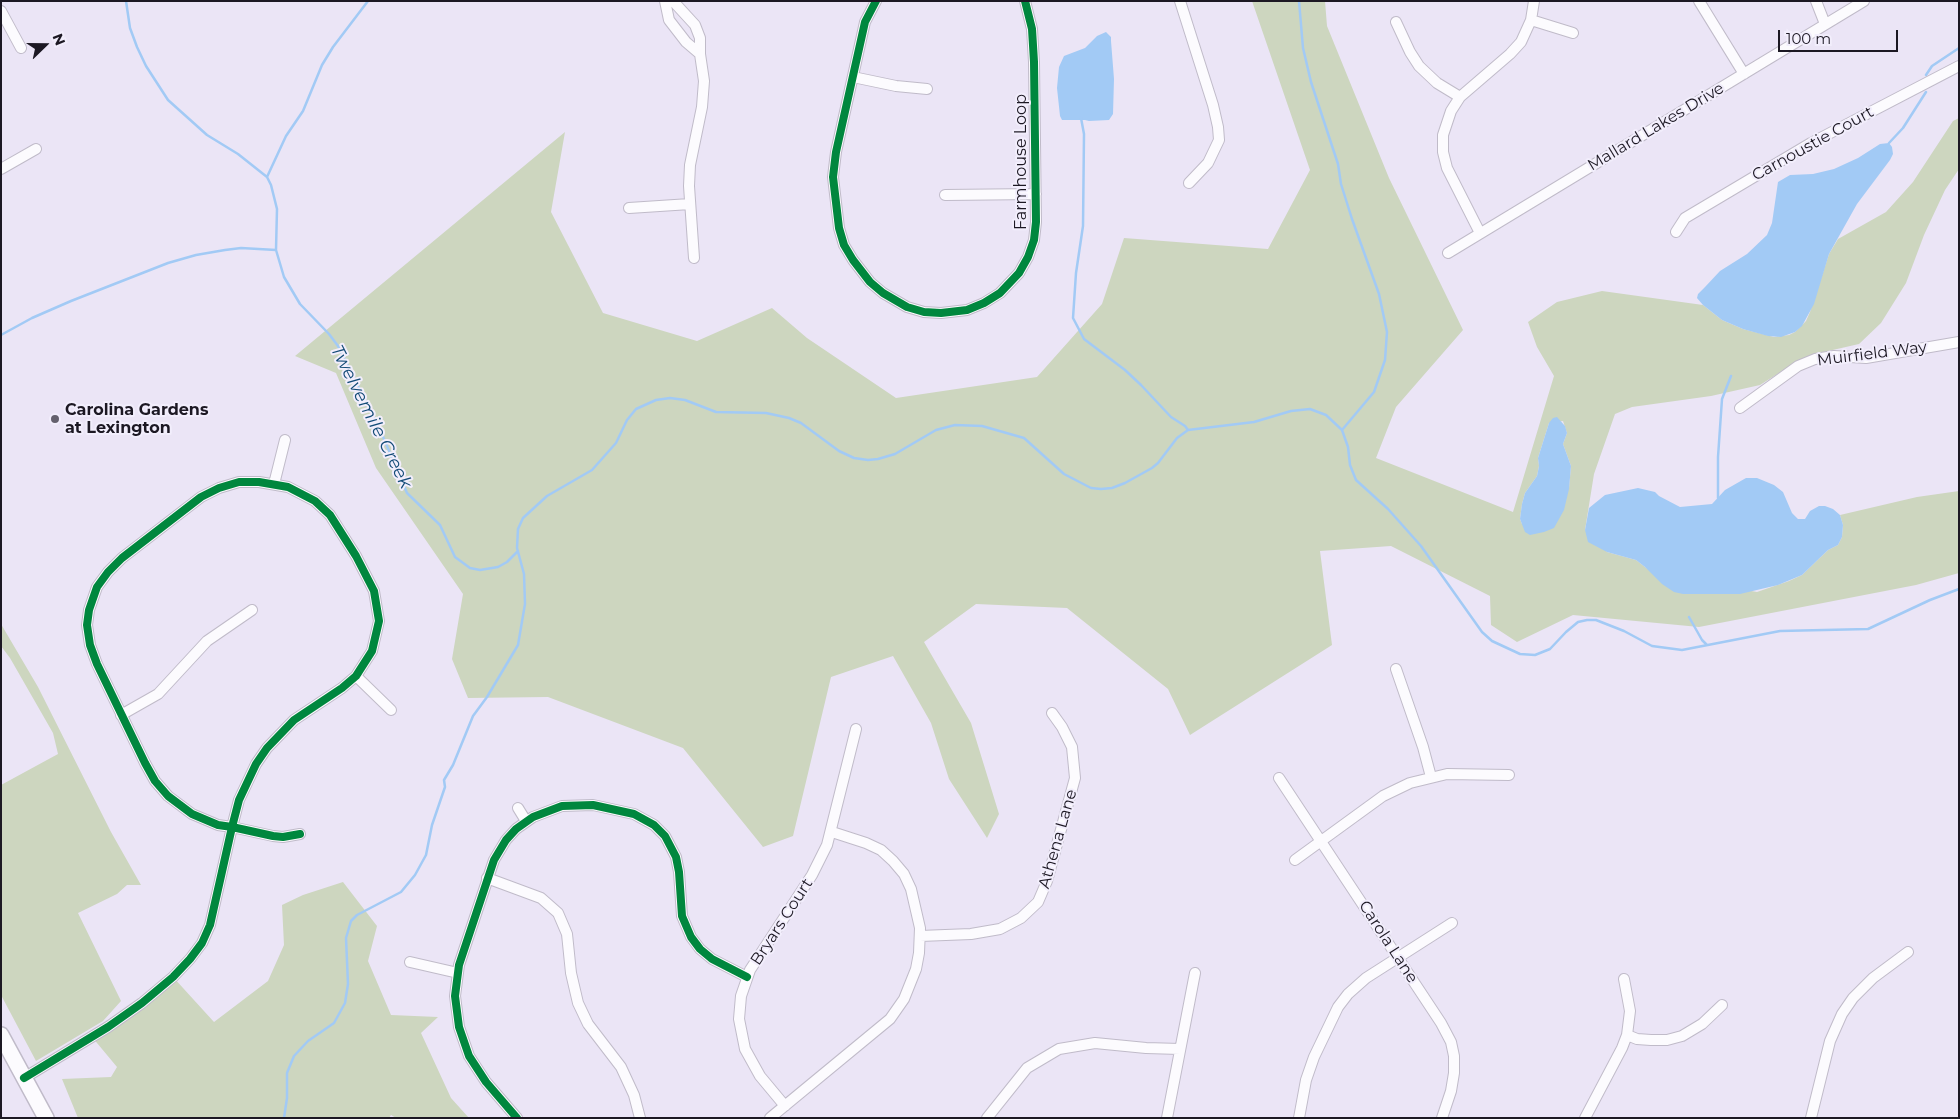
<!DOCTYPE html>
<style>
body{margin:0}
#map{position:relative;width:1960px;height:1119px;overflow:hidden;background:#ebe5f6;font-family:Montserrat,sans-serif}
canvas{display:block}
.frame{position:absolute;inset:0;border:2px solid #1c1823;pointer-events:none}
.north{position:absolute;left:20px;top:20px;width:50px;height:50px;-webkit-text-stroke:4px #f2eefc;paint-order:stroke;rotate:68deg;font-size:14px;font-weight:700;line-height:20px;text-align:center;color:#1c1823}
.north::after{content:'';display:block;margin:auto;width:18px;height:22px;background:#1c1823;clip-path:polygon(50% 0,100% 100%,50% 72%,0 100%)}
.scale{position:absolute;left:1778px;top:30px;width:120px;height:22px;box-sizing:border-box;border:2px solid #1c1823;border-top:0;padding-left:6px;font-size:15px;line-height:18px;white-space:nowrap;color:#1c1823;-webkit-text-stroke:4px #f2eefc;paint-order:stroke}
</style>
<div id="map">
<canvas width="1960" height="1119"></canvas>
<div class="frame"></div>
<div class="north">N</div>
<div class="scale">100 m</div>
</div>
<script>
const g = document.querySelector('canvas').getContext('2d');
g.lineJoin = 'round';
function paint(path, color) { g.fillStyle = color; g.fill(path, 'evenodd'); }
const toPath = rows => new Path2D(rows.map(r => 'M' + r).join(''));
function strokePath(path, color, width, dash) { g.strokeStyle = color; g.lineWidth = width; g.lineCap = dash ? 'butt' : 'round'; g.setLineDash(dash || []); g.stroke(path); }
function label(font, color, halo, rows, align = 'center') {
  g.font = font + ' Montserrat,sans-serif'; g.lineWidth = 4; g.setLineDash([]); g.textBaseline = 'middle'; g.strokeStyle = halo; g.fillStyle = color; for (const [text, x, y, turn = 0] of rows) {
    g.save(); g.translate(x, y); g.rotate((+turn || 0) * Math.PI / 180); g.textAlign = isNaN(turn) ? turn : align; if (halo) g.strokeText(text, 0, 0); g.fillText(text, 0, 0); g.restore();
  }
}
const green = toPath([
 [1252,1,1325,1,1327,26,1389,178,1463,330,1396,407,1376,458,1513,512,1554,376,1537,347,1528,322,1557,302,1602,291,1703,305,1722,320,1743,329,1774,337,1789,335,1795,332,1806,321,1810,312,1829,254,1838,239,1886,212,1913,182,1953,121,1959,118,1959,169,1945,190,1924,235,1906,283,1881,323,1859,344,1815,354,1790,366,1760,385,1711,396,1632,407,1615,414,1594,474,1585,530,1607,552,1636,560,1654,574,1757,592,1789,581,1802,575,1828,550,1838,545,1842,537,1843,525,1840,515,1917,497,1959,491,1959,573,1916,585,1699,627,1573,615,1517,642,1491,625,1490,596,1391,546,1320,551,1332,645,1190,735,1168,689,1067,608,976,604,924,642,971,723,999,814,987,838,949,779,931,723,893,656,831,677,793,836,763,847,683,748,548,697,468,698,452,659,463,594,376,468,336,373,295,356,565,132,551,212,603,313,697,341,772,308,807,338,896,398,1037,377,1102,304,1124,238,1268,249,1310,170],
 [1563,421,1567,433,1563,444,1571,466,1569,488,1522,524,1520,519,1522,504,1525,493,1537,476,1539,466,1538,458,1549,423],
 [1,624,38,687,111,832,141,885,127,885,117,894,78,913,121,1001,103,1021,36,1061,1,995,1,785,58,754,53,733,10,658,1,646],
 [343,882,377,926,368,961,391,1015,438,1017,421,1033,451,1098,469,1118,396,1118,391,1115,389,1118,78,1118,62,1079,111,1077,117,1067,92,1037,173,977,214,1022,268,981,284,945,282,905,303,895]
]);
const water = toPath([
 [1106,32,1111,37,1111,41,1114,79,1113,114,1109,120,1089,121,1085,120,1062,120,1060,116,1057,88,1059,67,1064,56,1085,48,1097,36],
 [1889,143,1892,147,1893,154,1890,160,1857,204,1829,254,1814,304,1802,326,1795,332,1781,337,1768,336,1743,329,1722,320,1703,305,1697,298,1698,294,1705,287,1720,271,1747,254,1767,235,1772,223,1778,182,1790,175,1813,174,1834,169,1858,158,1880,144],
 [1557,417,1565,426,1567,433,1563,444,1571,466,1569,489,1564,510,1554,528,1544,532,1530,535,1525,532,1520,519,1522,504,1525,493,1537,476,1539,466,1538,458,1549,423,1553,418],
 [1746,478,1757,478,1774,485,1783,492,1792,513,1798,519,1805,519,1810,511,1819,506,1825,506,1833,509,1840,515,1843,525,1842,537,1838,545,1828,550,1802,575,1778,585,1740,594,1683,594,1674,592,1662,584,1645,567,1636,560,1607,552,1588,542,1585,530,1589,508,1605,495,1638,488,1655,492,1659,496,1680,507,1712,504,1725,490]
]);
const stream = toPath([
 [126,1,130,28,137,47,146,66,168,100,207,135,238,154,267,177,271,185,277,209,276,250,284,277,300,304,329,334,338,346,381,432,407,493,440,525,455,557,470,568,480,570,498,567,507,562,518,551],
 [1299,1,1303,48,1311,82,1338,164,1341,184,1352,219,1379,294,1387,332,1385,360,1374,392,1342,430],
 [1926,75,1932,66,1959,48],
 [1081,118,1084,134,1083,226,1076,273,1073,318,1084,339,1125,370,1141,385,1171,417,1185,426,1188,430],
 [1889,143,1903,128,1926,92],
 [267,177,286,136,303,111,322,65,333,47,368,1],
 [1,335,32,318,71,301,168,263,196,255,225,250,241,248,276,250],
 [1718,498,1718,457,1722,399,1731,376],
 [1689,617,1702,640,1707,645],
 [284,1118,287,1098,287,1073,294,1056,308,1041,334,1023,345,1003,348,984,346,938,351,921,357,915,401,892,415,875,426,855,432,825,445,787,444,780,453,765,473,716,487,697,518,645,525,604,524,574,517,548,518,529,523,518,547,496,592,470,616,443,627,420,636,409,656,400,670,398,685,400,716,412,766,413,789,418,801,423,839,451,854,458,868,460,878,459,895,454,936,430,955,425,982,426,1024,438,1064,474,1091,488,1101,489,1112,488,1125,483,1152,468,1158,463,1177,438,1188,430,1254,422,1291,411,1310,409,1326,415,1342,430,1348,447,1350,465,1356,480,1388,509,1421,546,1482,632,1492,641,1520,654,1535,655,1550,649,1566,632,1578,622,1587,620,1596,620,1624,631,1652,646,1682,650,1780,631,1868,629,1930,600,1959,589]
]);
const street = toPath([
 [665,1,669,20,686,42,700,54],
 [673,1,695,25,700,38,700,54,704,81,702,107,690,165,689,186,694,258],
 [876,1,865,22,836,152,833,177,839,228,844,245,853,260,870,282,883,293,907,307,924,312,941,313,967,310,984,303,1000,293,1019,273,1028,257,1034,240,1036,222,1034,62,1032,29,1025,1],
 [1180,1,1213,105,1218,127,1219,140,1208,163,1189,183],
 [1699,1,1744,74],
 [1816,1,1825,24],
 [1,11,21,48],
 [1531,20,1573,33],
 [1396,22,1410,52,1419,66,1437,83,1460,97],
 [853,77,896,86,927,89],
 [1,169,36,149],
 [945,195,1036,194],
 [629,208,690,204],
 [1676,232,1685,218,1811,143,1959,66],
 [1480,233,1447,168,1443,152,1443,135,1451,111,1460,97,1510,54,1521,42,1531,20,1534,1],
 [1448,253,1864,1],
 [1740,408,1798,366,1815,359,1834,356,1866,358,1959,342],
 [274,484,285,440],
 [1396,669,1423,747,1431,777],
 [356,676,391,710],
 [121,715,158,694,207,641,252,610],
 [1279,778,1441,1023,1451,1042,1454,1056,1454,1073,1451,1091,1442,1118],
 [518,808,526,821],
 [1295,860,1383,796,1410,783,1447,774,1509,775],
 [487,878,541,898,558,913,567,934,571,973,578,1003,588,1024,621,1067,634,1095,640,1118],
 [920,936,971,934,1000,929,1021,918,1038,902,1047,881,1075,778,1072,747,1062,727,1052,713],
 [410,962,458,973],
 [1627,1035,1637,1039,1651,1040,1667,1040,1682,1036,1702,1024,1722,1005],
 [24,1078,108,1027,142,1003,173,977,190,959,202,943,210,925,232,827,239,800,256,764,267,748,294,720,342,688,356,676,372,651,379,621,374,591,356,556,330,515,315,501,288,487,259,482,239,482,219,488,201,497,122,558,108,572,97,587,89,610,87,625,90,645,97,664,145,763,155,781,168,796,192,814,218,825,232,827,273,836,283,837,300,834],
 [785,1106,760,1076,745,1049,739,1019,741,996,750,970,812,875,827,845,856,729],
 [517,1118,486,1082,469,1056,459,1027,455,996,459,965,494,860,506,840,516,829,533,817,562,806,593,805,634,814,654,825,665,836,676,857,679,872,682,916,691,937,700,949,712,959,747,977],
 [770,1118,890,1019,904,999,916,969,919,953,920,928,911,889,904,874,893,861,881,850,866,843,832,832],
 [987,1118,1027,1068,1059,1049,1095,1043,1146,1048,1180,1049],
 [1167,1118,1195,973],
 [1299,1118,1306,1080,1314,1057,1338,1007,1348,994,1366,978,1452,923],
 [1585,1118,1622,1048,1627,1035,1630,1011,1624,979],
 [1811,1118,1830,1041,1842,1014,1853,998,1873,978,1908,952]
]);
const primary = toPath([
 [1,1035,46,1118]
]);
const cycleway = toPath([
 [876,1,865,22,836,152,833,177,839,228,844,245,853,260,870,282,883,293,907,307,924,312,941,313,967,310,984,303,1000,293,1019,273,1028,257,1034,240,1036,222,1034,62,1032,29,1025,1],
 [24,1078,108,1027,142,1003,173,977,190,959,202,943,210,925,232,827,239,800,256,764,267,748,294,720,342,688,356,676,372,651,379,621,374,591,356,556,330,515,315,501,288,487,259,482,239,482,219,488,201,497,122,558,108,572,97,587,89,610,87,625,90,645,97,664,145,763,155,781,168,796,192,814,218,825,232,827,273,836,283,837,300,834],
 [517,1118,486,1082,469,1056,459,1027,455,996,459,965,494,860,506,840,516,829,533,817,562,806,593,805,634,814,654,825,665,836,676,857,679,872,682,916,691,937,700,949,712,959,747,977]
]);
const markers = [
 [55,419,5,"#64606d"]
];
const streetNames = [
 ["Mallard Lakes Drive",1656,127,-31],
 ["Carnoustie Court",1813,144,-29],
 ["Farmhouse Loop",1021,162,-90],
 ["Muirfield Way",1872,354,-7],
 ["Athena Lane",1058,839,-74],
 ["Bryars Court",782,922,-57],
 ["Carola Lane",1388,942,57]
];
const poiNames = [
 ["Carolina Gardens",65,410],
 ["at Lexington",65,428]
];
const waterNames = [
 ["Twelvemile Creek",371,417,63]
];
paint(green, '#cdd6bf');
paint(water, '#a2caf5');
strokePath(stream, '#a2caf5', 2.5);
strokePath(street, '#c0bbc9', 12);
strokePath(primary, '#c0bbc9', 18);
strokePath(street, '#fcfbfe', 10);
strokePath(primary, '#fcfbfe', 15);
strokePath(cycleway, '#00873e', 8);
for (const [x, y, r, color] of markers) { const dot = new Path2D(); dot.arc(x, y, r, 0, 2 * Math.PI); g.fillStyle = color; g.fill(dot); strokePath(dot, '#f2eefc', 2); }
label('16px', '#1c1823', '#f2eefc', streetNames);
label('bold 16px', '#1c1823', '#f2eefc', poiNames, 'left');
label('italic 18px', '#134b77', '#f2eefc', waterNames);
</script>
